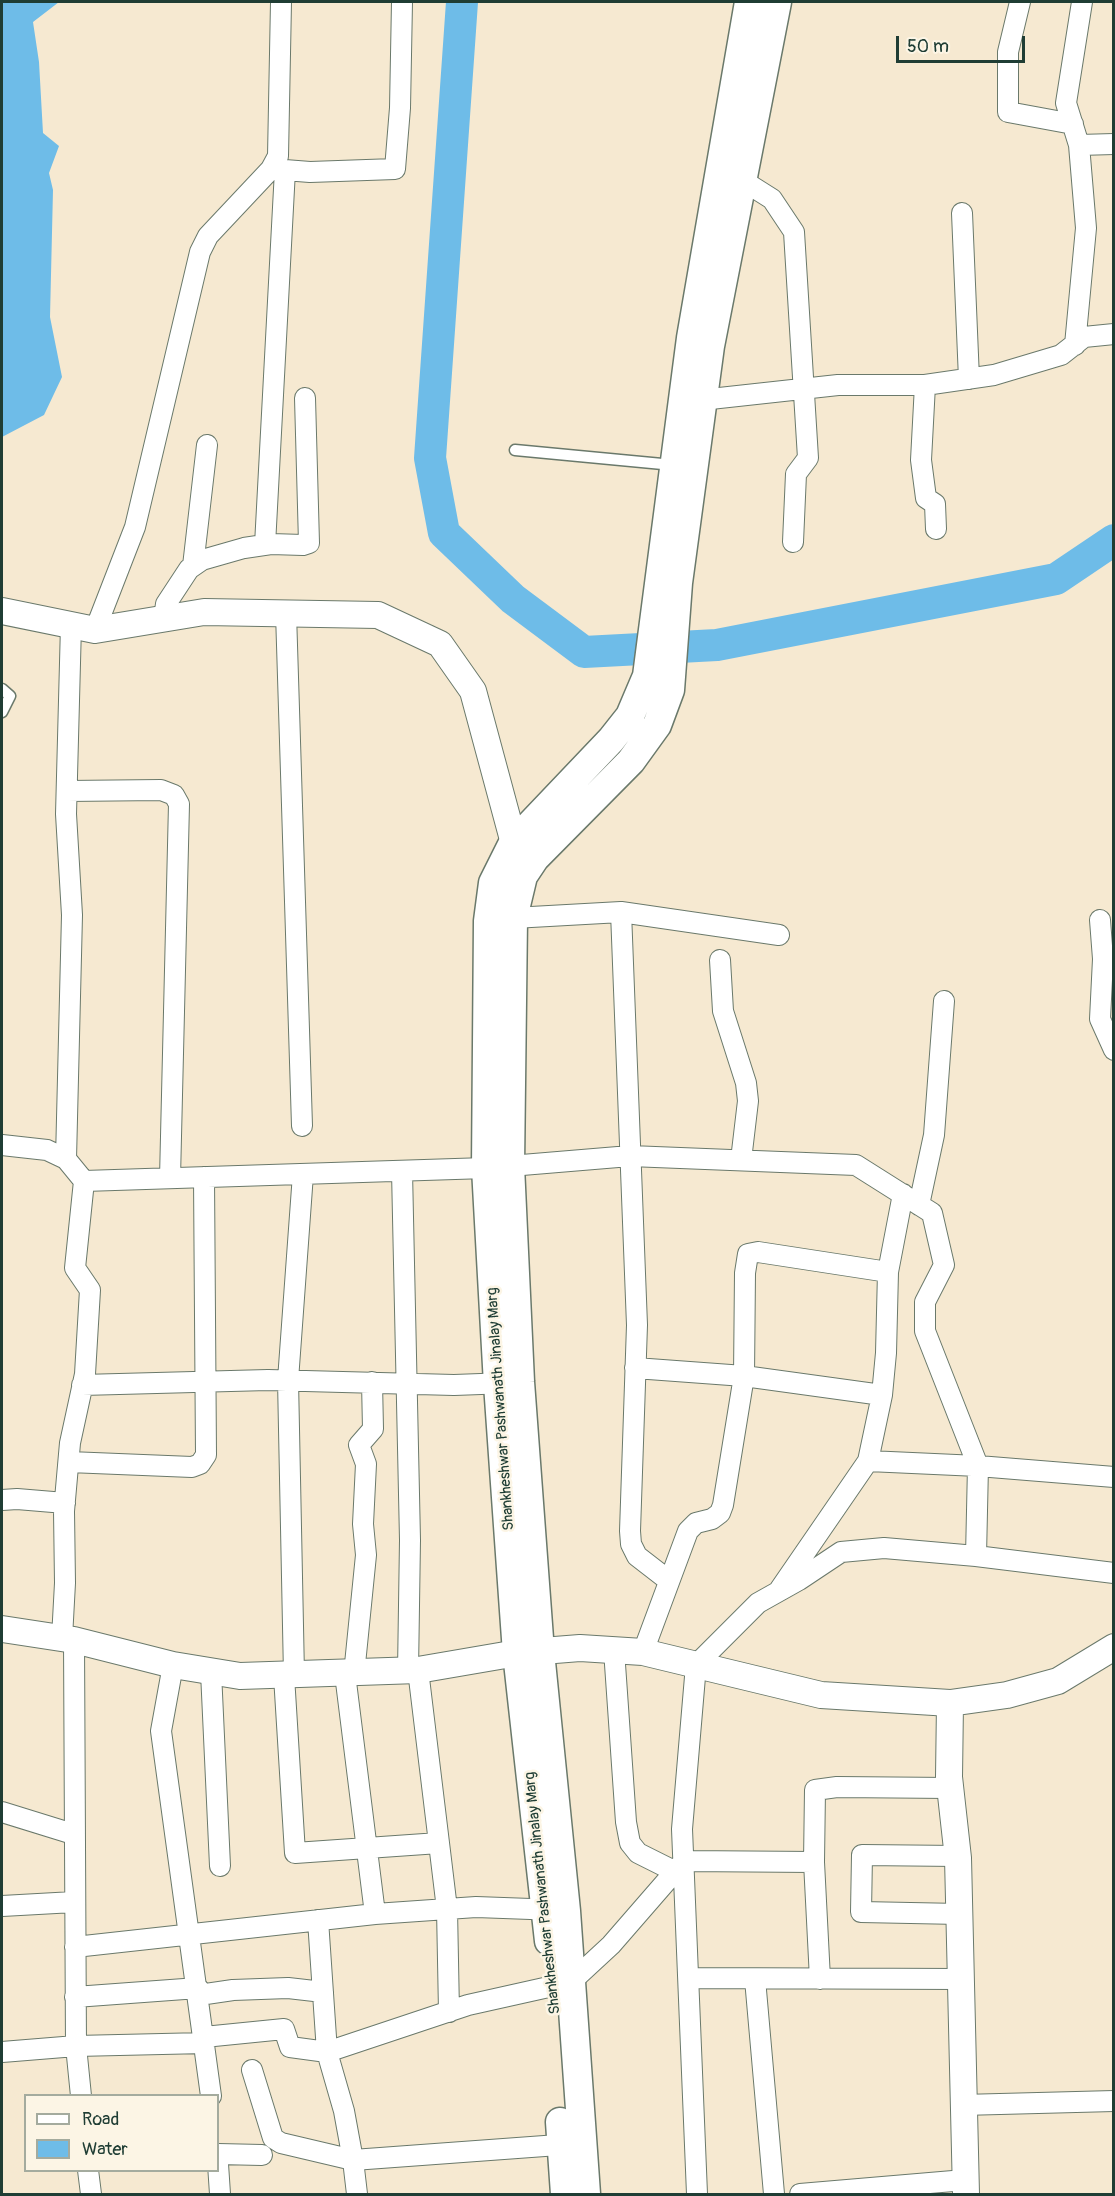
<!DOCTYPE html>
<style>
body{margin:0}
#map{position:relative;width:1115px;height:2196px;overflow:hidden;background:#f6e9d1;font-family:Pangolin,sans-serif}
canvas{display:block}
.frame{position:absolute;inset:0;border:3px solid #1f3d34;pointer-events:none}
.legend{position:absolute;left:24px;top:2094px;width:195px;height:78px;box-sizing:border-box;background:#fcf5e5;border:2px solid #a4ab9e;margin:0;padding:8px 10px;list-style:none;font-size:18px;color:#1f3d34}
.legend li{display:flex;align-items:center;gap:12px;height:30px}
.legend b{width:30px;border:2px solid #a4ab9e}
.scale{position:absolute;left:896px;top:36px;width:129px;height:27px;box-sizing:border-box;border:3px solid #1f3d34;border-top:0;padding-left:8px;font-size:18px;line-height:21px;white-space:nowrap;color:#1f3d34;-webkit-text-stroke:4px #fcf5e5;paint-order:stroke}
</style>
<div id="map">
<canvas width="1115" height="2196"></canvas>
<div class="frame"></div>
<ul class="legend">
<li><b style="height:8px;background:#fff"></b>Road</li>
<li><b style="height:16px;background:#6ebce8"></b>Water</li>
</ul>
<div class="scale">50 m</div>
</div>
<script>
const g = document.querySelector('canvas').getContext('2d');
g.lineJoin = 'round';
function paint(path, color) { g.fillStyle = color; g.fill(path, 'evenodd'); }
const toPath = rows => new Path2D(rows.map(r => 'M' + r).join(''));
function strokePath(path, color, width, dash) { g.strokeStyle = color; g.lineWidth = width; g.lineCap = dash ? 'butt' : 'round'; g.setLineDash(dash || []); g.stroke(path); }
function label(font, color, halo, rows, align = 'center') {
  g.font = font + ' Pangolin,sans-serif'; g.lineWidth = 5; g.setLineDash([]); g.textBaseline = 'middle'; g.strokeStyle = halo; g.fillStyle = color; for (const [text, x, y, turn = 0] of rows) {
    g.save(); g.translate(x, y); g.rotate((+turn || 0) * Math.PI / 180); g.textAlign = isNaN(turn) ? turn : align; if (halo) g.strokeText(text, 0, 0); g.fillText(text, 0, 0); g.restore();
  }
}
const water = toPath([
 [2,2,59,2,33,22,39,62,43,133,59,146,49,173,53,190,50,317,62,377,44,415,2,437]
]);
const river = toPath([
 [462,2,430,458,444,533,513,599,584,652,717,645,1056,579,1114,540]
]);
const service = toPath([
 [515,450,673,465],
 [2,689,10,696,2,712]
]);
const minor = toPath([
 [1020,2,1008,52,1008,112,1073,124],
 [1079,145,1114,144],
 [272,169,310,172,395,169,400,108,402,2],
 [734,175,772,199,794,232,808,458,796,474,793,542],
 [962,213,969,379],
 [1075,345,1086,228,1079,145,1066,103,1082,2],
 [925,385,921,460,926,498,935,504,936,529],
 [692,401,838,385,925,385,994,375,1061,355,1084,337,1114,334],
 [265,545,285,170],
 [193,566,207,445],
 [286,613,302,1126],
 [164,618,166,604,189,569,202,560,244,548,271,544,303,545,309,543,305,398],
 [95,630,135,527,200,252,208,236,271,169,278,156,281,2],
 [67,791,161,790,174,795,179,804,170,1178],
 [621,912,637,1325,630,1531,631,1544,637,1556,668,1580],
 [513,918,621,912,779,935],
 [1100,920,1103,959,1100,1019,1114,1050],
 [720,960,723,1011,746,1083,748,1101,741,1160],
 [2,1145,47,1150,66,1159,84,1181,75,1268,90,1290,85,1374,70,1443,64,1511,65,1583,62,1638],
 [66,1159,72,915,66,814,71,625],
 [402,1171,410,1540,408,1671],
 [84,1181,486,1168,630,1156,856,1165,932,1213,944,1265,925,1302,925,1331,978,1466,976,1556],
 [919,1205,934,1135,944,1001],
 [635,1368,744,1376,882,1395],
 [82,1385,268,1380,454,1385,508,1383],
 [868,1461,978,1466,1114,1477],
 [69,1462,192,1467,200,1464,206,1455,204,1177],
 [2,1500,17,1499,65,1503],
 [780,1589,868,1461,882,1395,886,1353,888,1272,903,1194],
 [74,1640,76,2046,81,2096],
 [614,1650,626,1822,630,1843,638,1853,674,1871],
 [643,1652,688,1531,696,1523,712,1519,720,1513,723,1505,744,1376,745,1273,748,1254,758,1252,888,1272],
 [173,1665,161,1731,211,2096],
 [418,1670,439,1843],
 [211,1672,220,1866],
 [345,1674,375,1914],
 [354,1674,366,1555,363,1524,366,1464,359,1445,373,1429,372,1382],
 [294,1675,288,1380,303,1174],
 [284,1676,295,1853,439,1843,447,1909,449,2012],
 [2,1812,73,1834],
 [958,1856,862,1855,861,1912,960,1914],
 [2,1906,74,1902],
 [318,1920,327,2052,468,2005,571,1982,611,1945,684,1861,814,1862],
 [75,1947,375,1914,476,1907,558,1910],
 [689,1978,961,1979],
 [755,1979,774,2194],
 [820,1979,814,1862,815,1790,837,1787,950,1788],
 [199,1995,233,1990,288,1988,323,1992],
 [75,1997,198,1988],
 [204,2037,284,2029,290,2047,327,2052,344,2111,353,2160,572,2144],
 [2,2052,76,2046,205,2043],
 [252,2070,273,2138,281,2143,353,2160,357,2194],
 [962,2105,1114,2101],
 [218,2154,262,2155],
 [218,2164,220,2194],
 [88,2170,91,2194],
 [697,2194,682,1829,696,1665,758,1603,799,1580,841,1552,884,1548,976,1556,1114,1573],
 [800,2194,965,2180]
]);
const tertiary = toPath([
 [2,611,95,630,204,612,378,615,440,644,473,691,518,858],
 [2,1629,74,1640,173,1665,240,1676,418,1670,517,1653,580,1648,643,1652,821,1695,950,1703,1007,1695,1058,1681,1114,1647],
 [950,1703,949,1777,958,1858,966,2194]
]);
const secondary = toPath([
 [549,1941,517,1653,498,1384,486,1168,488,921,493,883,513,843,611,740,630,716,647,676,691,338,749,2],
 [560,2122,565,2194],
 [586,2194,566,1911,540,1652,520,1382,510,1166,513,918,523,876,535,858,631,761,657,725,670,690,678,583,710,346,777,2]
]);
const streetNames = [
 ["Shankheshwar Pashwanath Jinalay Marg",501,1409,-94],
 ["Shankheshwar Pashwanath Jinalay Marg",543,1893,-96]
];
paint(water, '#6ebce8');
strokePath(river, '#6ebce8', 32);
strokePath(service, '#6a796b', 13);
strokePath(minor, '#6a796b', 22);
strokePath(tertiary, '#6a796b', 28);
strokePath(secondary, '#6a796b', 31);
strokePath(service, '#fff', 10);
strokePath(minor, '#fff', 20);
strokePath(tertiary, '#fff', 26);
strokePath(secondary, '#fff', 28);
label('15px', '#1f3d34', '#fcf5e5', streetNames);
</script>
